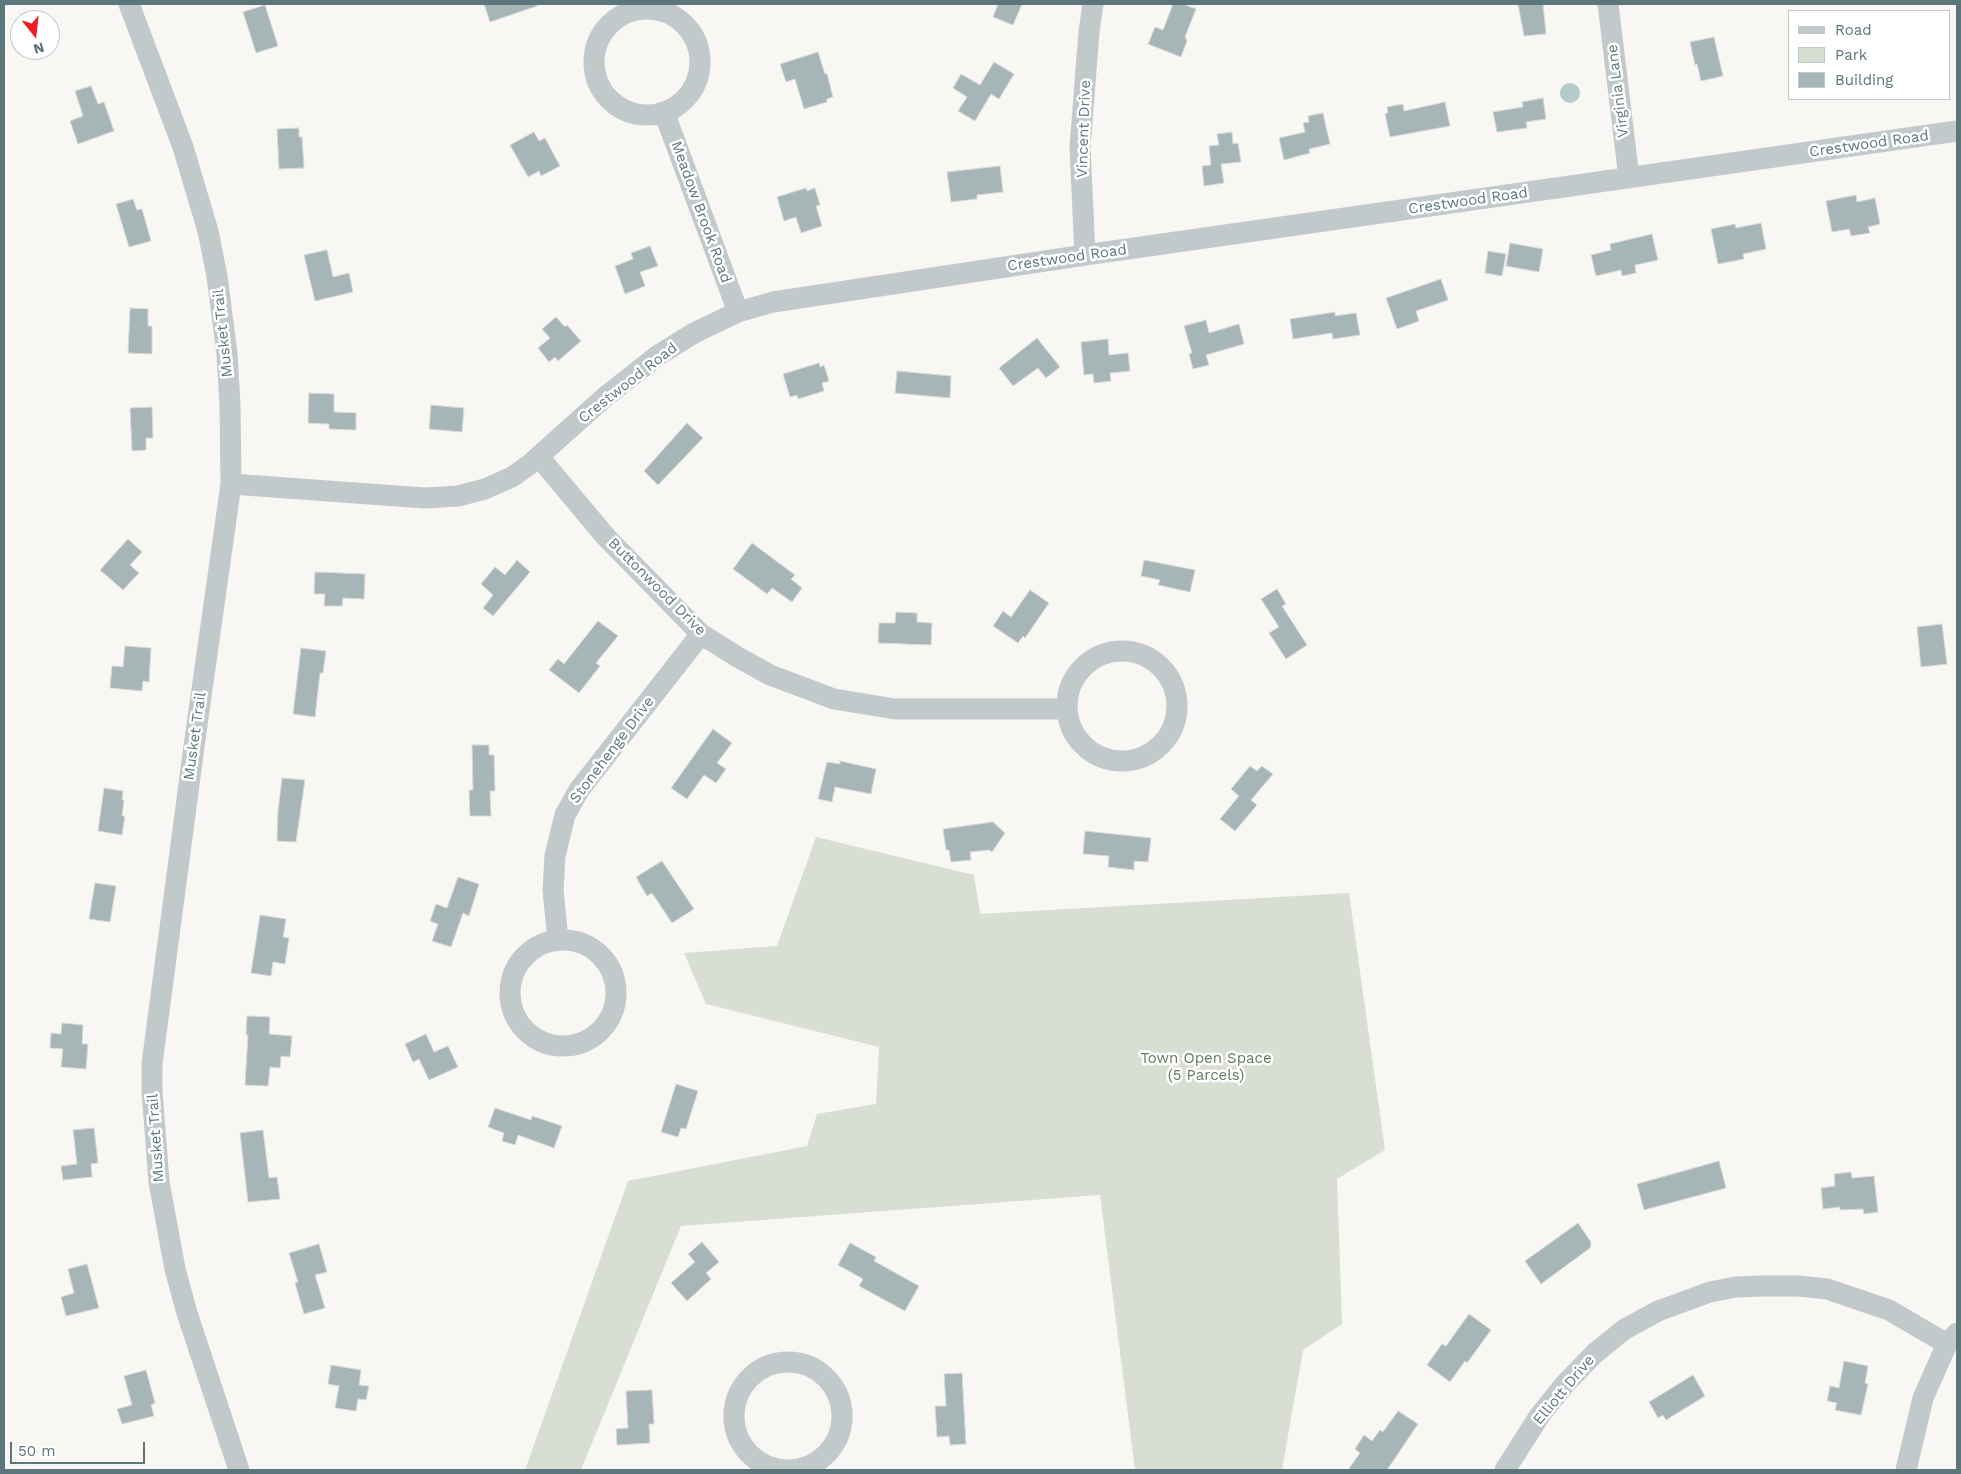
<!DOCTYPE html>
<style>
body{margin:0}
#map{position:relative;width:1961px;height:1474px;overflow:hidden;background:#f8f7f4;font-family:"Work Sans",sans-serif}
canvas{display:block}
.frame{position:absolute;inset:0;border:5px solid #5c777c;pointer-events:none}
.legend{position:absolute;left:1788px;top:10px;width:162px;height:90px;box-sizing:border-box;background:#fff;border:1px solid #bec9cb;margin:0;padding:6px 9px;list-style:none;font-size:15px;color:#5c777c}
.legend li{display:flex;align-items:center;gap:10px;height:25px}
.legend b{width:25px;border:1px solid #bec9cb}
.north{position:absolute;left:10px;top:10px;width:50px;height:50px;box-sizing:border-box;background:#fff;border:1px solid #bec9cb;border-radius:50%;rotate:164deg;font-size:14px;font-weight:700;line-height:20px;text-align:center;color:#5c777c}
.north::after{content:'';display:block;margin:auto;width:18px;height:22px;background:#f31923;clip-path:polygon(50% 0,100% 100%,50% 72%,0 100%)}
.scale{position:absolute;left:10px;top:1442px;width:135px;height:22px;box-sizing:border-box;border:2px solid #5c777c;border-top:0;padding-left:6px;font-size:15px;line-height:18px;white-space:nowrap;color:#5c777c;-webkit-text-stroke:4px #fff;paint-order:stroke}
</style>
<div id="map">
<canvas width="1961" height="1474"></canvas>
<div class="frame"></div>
<ul class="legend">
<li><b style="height:6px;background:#c2c9cb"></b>Road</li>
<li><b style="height:14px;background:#d9ded3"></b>Park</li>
<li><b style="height:14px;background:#a6b6b7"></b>Building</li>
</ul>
<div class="north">N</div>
<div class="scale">50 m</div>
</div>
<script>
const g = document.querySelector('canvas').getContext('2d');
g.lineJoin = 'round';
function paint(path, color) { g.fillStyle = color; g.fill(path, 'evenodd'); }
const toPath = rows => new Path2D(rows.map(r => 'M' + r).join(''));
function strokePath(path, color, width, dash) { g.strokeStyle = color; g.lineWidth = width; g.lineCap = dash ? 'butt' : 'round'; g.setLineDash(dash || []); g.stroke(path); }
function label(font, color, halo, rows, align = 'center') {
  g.font = font + ' "Work Sans",sans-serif'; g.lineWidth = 5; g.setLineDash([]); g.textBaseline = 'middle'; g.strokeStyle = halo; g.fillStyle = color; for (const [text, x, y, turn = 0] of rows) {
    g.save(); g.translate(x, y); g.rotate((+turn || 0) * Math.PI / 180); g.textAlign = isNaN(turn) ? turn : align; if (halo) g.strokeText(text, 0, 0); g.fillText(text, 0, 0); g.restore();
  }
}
const green = toPath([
 [816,837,974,875,980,914,1349,893,1385,1150,1337,1179,1342,1324,1303,1350,1282,1470,1135,1470,1100,1195,681,1226,581,1470,525,1470,628,1181,807,1146,817,1114,876,1104,879,1047,706,1004,684,953,777,946]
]);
const water = toPath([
 '1560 93a10 10 0 1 1 20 0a10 10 0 1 1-20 0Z'
]);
const building = toPath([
 [484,4,537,4,537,6,490,22,484,4],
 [998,4,1022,4,1013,25,993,17,998,4],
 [1173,4,1183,4,1196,9,1185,37,1187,41,1181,57,1148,44,1155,27,1163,30,1173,4],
 [1518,4,1543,4,1546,34,1524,36,1518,4],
 [265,5,278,46,256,53,243,12,265,5],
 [1714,37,1723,76,1701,81,1697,64,1695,65,1690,42,1714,37],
 [818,52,825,74,827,74,833,97,827,99,827,102,804,109,795,79,786,82,780,64,818,52],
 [994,62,1014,74,999,99,991,94,975,121,958,111,967,97,953,88,961,74,980,85,994,62],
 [91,86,98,104,104,102,114,131,78,144,70,121,83,116,75,91,91,86],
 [1543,98,1546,119,1526,122,1527,128,1497,132,1493,112,1523,107,1522,102,1543,98],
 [1445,102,1450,126,1390,137,1385,114,1388,113,1387,107,1403,104,1404,111,1445,102],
 [1323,113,1330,144,1309,149,1310,153,1284,160,1279,138,1305,132,1303,123,1309,122,1308,116,1323,113],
 [299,128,299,137,302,137,304,168,279,169,277,129,299,128],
 [534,132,539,141,545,138,560,166,541,176,539,171,528,177,510,145,534,132],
 [1232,132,1233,144,1238,143,1241,162,1221,164,1224,183,1204,186,1202,166,1211,165,1209,146,1219,145,1217,134,1232,132],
 [1000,166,1003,192,977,195,977,199,951,202,947,172,1000,166],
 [806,188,807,191,815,188,820,205,816,206,822,226,801,233,796,217,784,221,777,197,806,188],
 [1856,195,1857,202,1875,198,1880,224,1868,227,1870,233,1851,236,1849,229,1832,232,1826,201,1856,195],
 [133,199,137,210,142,209,151,241,129,247,116,204,133,199],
 [1761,223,1766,249,1743,254,1744,259,1718,264,1711,229,1735,224,1736,228,1761,223],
 [1652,234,1658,260,1635,265,1636,273,1622,276,1621,270,1596,276,1591,255,1611,250,1610,244,1652,234],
 [1510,243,1543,249,1539,272,1506,266,1510,243],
 [650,246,658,266,640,272,645,286,625,294,615,266,633,259,631,253,650,246],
 [327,250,333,277,349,273,353,292,315,301,304,255,327,250],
 [1488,251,1506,254,1502,276,1485,273,1488,251],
 [1441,279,1448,300,1416,311,1419,321,1397,329,1386,298,1441,279],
 [130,308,148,309,148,326,152,326,152,354,128,353,130,308],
 [1335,312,1335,316,1356,313,1360,335,1333,339,1332,333,1293,339,1290,319,1335,312],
 [556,317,565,327,567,325,581,341,558,361,555,357,549,362,538,348,550,338,542,329,556,317],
 [1206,320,1209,333,1239,324,1244,344,1206,355,1209,365,1193,369,1189,354,1192,353,1184,326,1206,320],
 [1037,338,1060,367,1046,378,1038,368,1013,386,999,368,1037,338],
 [1108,339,1109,355,1128,353,1130,371,1110,373,1111,381,1094,383,1093,374,1084,375,1081,342,1108,339],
 [819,363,820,367,824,365,829,381,822,383,824,391,798,399,797,395,790,397,783,374,819,363],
 [897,371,951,376,950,398,895,393,897,371],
 [309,393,334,394,334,412,356,413,356,430,329,429,329,424,308,423,309,393],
 [431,405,464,408,462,432,429,429,431,405],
 [152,407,153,438,146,438,146,450,132,451,130,408,152,407],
 [687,423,703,438,658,485,644,471,687,423],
 [128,539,142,552,130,565,139,573,123,590,100,570,128,539],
 [752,543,795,575,791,579,802,588,792,602,772,588,767,594,733,569,752,543],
 [517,560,530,572,493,616,483,608,493,595,481,584,495,567,505,575,517,560],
 [1144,560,1195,570,1190,592,1158,585,1160,580,1141,576,1144,560],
 [315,572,365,574,364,599,343,598,342,606,324,606,325,594,314,594,315,572],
 [1277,589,1286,604,1282,606,1307,645,1286,659,1269,633,1279,627,1261,599,1277,589],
 [1030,590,1049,603,1025,638,1023,636,1018,643,993,626,1003,611,1011,617,1030,590],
 [896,612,917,613,917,622,932,623,931,645,878,643,879,623,895,623,896,612],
 [598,621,618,636,596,663,600,666,579,693,549,670,558,659,564,664,598,621],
 [1942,624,1947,664,1921,667,1917,627,1942,624],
 [125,646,151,648,149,682,143,681,142,691,110,688,112,666,123,667,125,646],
 [301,648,326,651,323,673,320,673,315,717,293,714,301,648],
 [713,729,732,743,717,763,726,769,716,783,704,775,687,799,671,788,713,729],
 [472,745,489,745,489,755,494,755,495,791,490,791,491,816,470,816,469,790,473,790,472,745],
 [840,761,876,769,871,794,835,787,832,802,818,799,827,762,840,764,840,761],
 [1250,766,1257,771,1262,766,1273,774,1251,800,1257,805,1235,831,1220,819,1239,796,1231,789,1250,766],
 [282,778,305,780,296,842,277,841,278,811,282,778],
 [104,788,123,791,122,799,124,801,122,816,125,816,122,835,98,831,104,788],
 [993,822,1005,833,992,852,989,850,970,852,971,860,951,862,949,850,946,850,943,829,993,822],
 [1085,831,1151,838,1148,862,1134,861,1134,870,1108,867,1109,856,1083,854,1085,831],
 [662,861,694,909,672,923,652,893,647,896,636,877,662,861],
 [458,877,479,884,469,916,463,913,451,947,432,941,438,924,430,921,436,904,447,908,458,877],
 [95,883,116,886,110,922,89,919,95,883],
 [260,915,286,919,283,937,289,938,285,964,273,962,271,976,251,973,260,915],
 [247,1016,270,1017,269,1034,292,1036,290,1057,281,1056,280,1068,270,1067,268,1086,245,1085,248,1035,246,1035,247,1016],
 [62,1023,83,1025,82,1044,88,1044,86,1069,61,1067,63,1049,50,1048,51,1033,61,1034,62,1023],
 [426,1034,434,1052,448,1046,458,1067,429,1080,419,1059,413,1062,405,1044,426,1034],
 [676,1084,698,1091,686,1129,681,1128,678,1137,661,1132,676,1084],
 [495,1108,531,1120,532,1116,562,1126,554,1148,518,1135,515,1145,502,1141,504,1133,488,1127,495,1108],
 [94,1128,98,1163,91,1164,92,1177,63,1180,61,1166,77,1164,73,1130,94,1128],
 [263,1130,269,1178,277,1177,280,1199,248,1202,240,1133,263,1130],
 [1719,1161,1726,1188,1644,1210,1637,1184,1719,1161],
 [1851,1172,1852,1178,1874,1176,1878,1212,1864,1214,1863,1209,1840,1210,1840,1207,1823,1209,1821,1188,1835,1186,1834,1174,1851,1172],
 [1578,1223,1591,1242,1590,1248,1541,1284,1525,1261,1578,1223],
 [702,1242,719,1262,706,1273,711,1279,687,1301,671,1283,695,1262,688,1254,702,1242],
 [850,1243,876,1257,874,1261,919,1286,905,1311,859,1286,863,1279,838,1265,850,1243],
 [319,1244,327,1272,315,1275,325,1308,304,1314,295,1283,298,1282,289,1253,319,1244],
 [87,1264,99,1308,66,1316,61,1297,74,1293,68,1269,87,1264],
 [1469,1314,1491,1330,1467,1363,1465,1361,1450,1382,1427,1365,1442,1344,1446,1346,1469,1314],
 [1844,1361,1868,1366,1865,1383,1868,1384,1861,1415,1835,1410,1837,1403,1827,1401,1830,1386,1839,1388,1844,1361],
 [331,1365,361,1370,359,1385,369,1386,366,1400,358,1399,356,1411,335,1408,339,1386,328,1384,331,1365],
 [146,1370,155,1403,151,1405,154,1416,122,1424,117,1409,132,1405,124,1376,146,1370],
 [962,1373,966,1444,950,1445,949,1436,937,1437,935,1406,946,1406,944,1374,962,1373],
 [1693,1375,1705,1396,1666,1420,1663,1415,1658,1418,1649,1402,1693,1375],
 [652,1390,654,1424,649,1424,650,1443,617,1445,616,1429,628,1428,626,1391,652,1390],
 [1398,1411,1418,1424,1387,1470,1348,1470,1360,1453,1355,1449,1364,1435,1372,1441,1380,1430,1383,1432,1398,1411]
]);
const minor = toPath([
 [129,4,183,147,208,231,217,276,227,354,230,404,231,484,195,739,152,1064,152,1091,159,1182,175,1269,187,1313,239,1470],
 [1608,4,1629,178],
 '594 62a53 53 0 1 1 106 0a53 53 0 1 1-106 0Z',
 [664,112,738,312],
 [1085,255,1080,147,1089,32,1093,4],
 [539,457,606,537,701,634,736,656,770,675,834,699,895,709,1067,709],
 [231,484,425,498,458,496,485,489,512,477,529,465,605,397,657,356,694,333,738,312,773,302,1085,255,1957,131],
 '1067 706a55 55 0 1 1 110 0a55 55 0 1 1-110 0Z',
 '510 993a53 53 0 1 1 106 0a53 53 0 1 1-106 0Z',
 [558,940,553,890,555,856,565,815,579,790,701,634],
 '734 1416a54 54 0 1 1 108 0a54 54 0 1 1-108 0Z',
 [1505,1470,1540,1415,1565,1384,1595,1353,1625,1329,1658,1311,1710,1292,1736,1287,1762,1286,1798,1286,1827,1289,1889,1310,1947,1344],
 [1906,1470,1923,1398,1947,1344,1957,1333]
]);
const streetNames = [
 ["Virginia Lane",1618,91,-97],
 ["Vincent Drive",1084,129,-88],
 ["Crestwood Road",1869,144,-8],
 ["Crestwood Road",1468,201,-8],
 ["Meadow Brook Road",701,212,70],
 ["Crestwood Road",1067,258,-8],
 ["Musket Trail",223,333,-96],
 ["Crestwood Road",628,383,-38],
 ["Buttonwood Drive",657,587,45],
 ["Musket Trail",195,736,-82],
 ["Stonehenge Drive",612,750,-53],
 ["Musket Trail",156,1138,-94],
 ["Elliott Drive",1564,1390,-50]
];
const parkNames = [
 ["Town Open Space",1206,1059],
 ["(5 Parcels)",1206,1076]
];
paint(green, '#d9ded3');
paint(water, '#b6caca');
paint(building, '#a6b6b7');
strokePath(building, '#d9d9d7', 1);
strokePath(minor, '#c2c9cb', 21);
label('15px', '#5c777c', '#fff', streetNames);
label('15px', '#6b7a5f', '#fff', parkNames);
</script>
